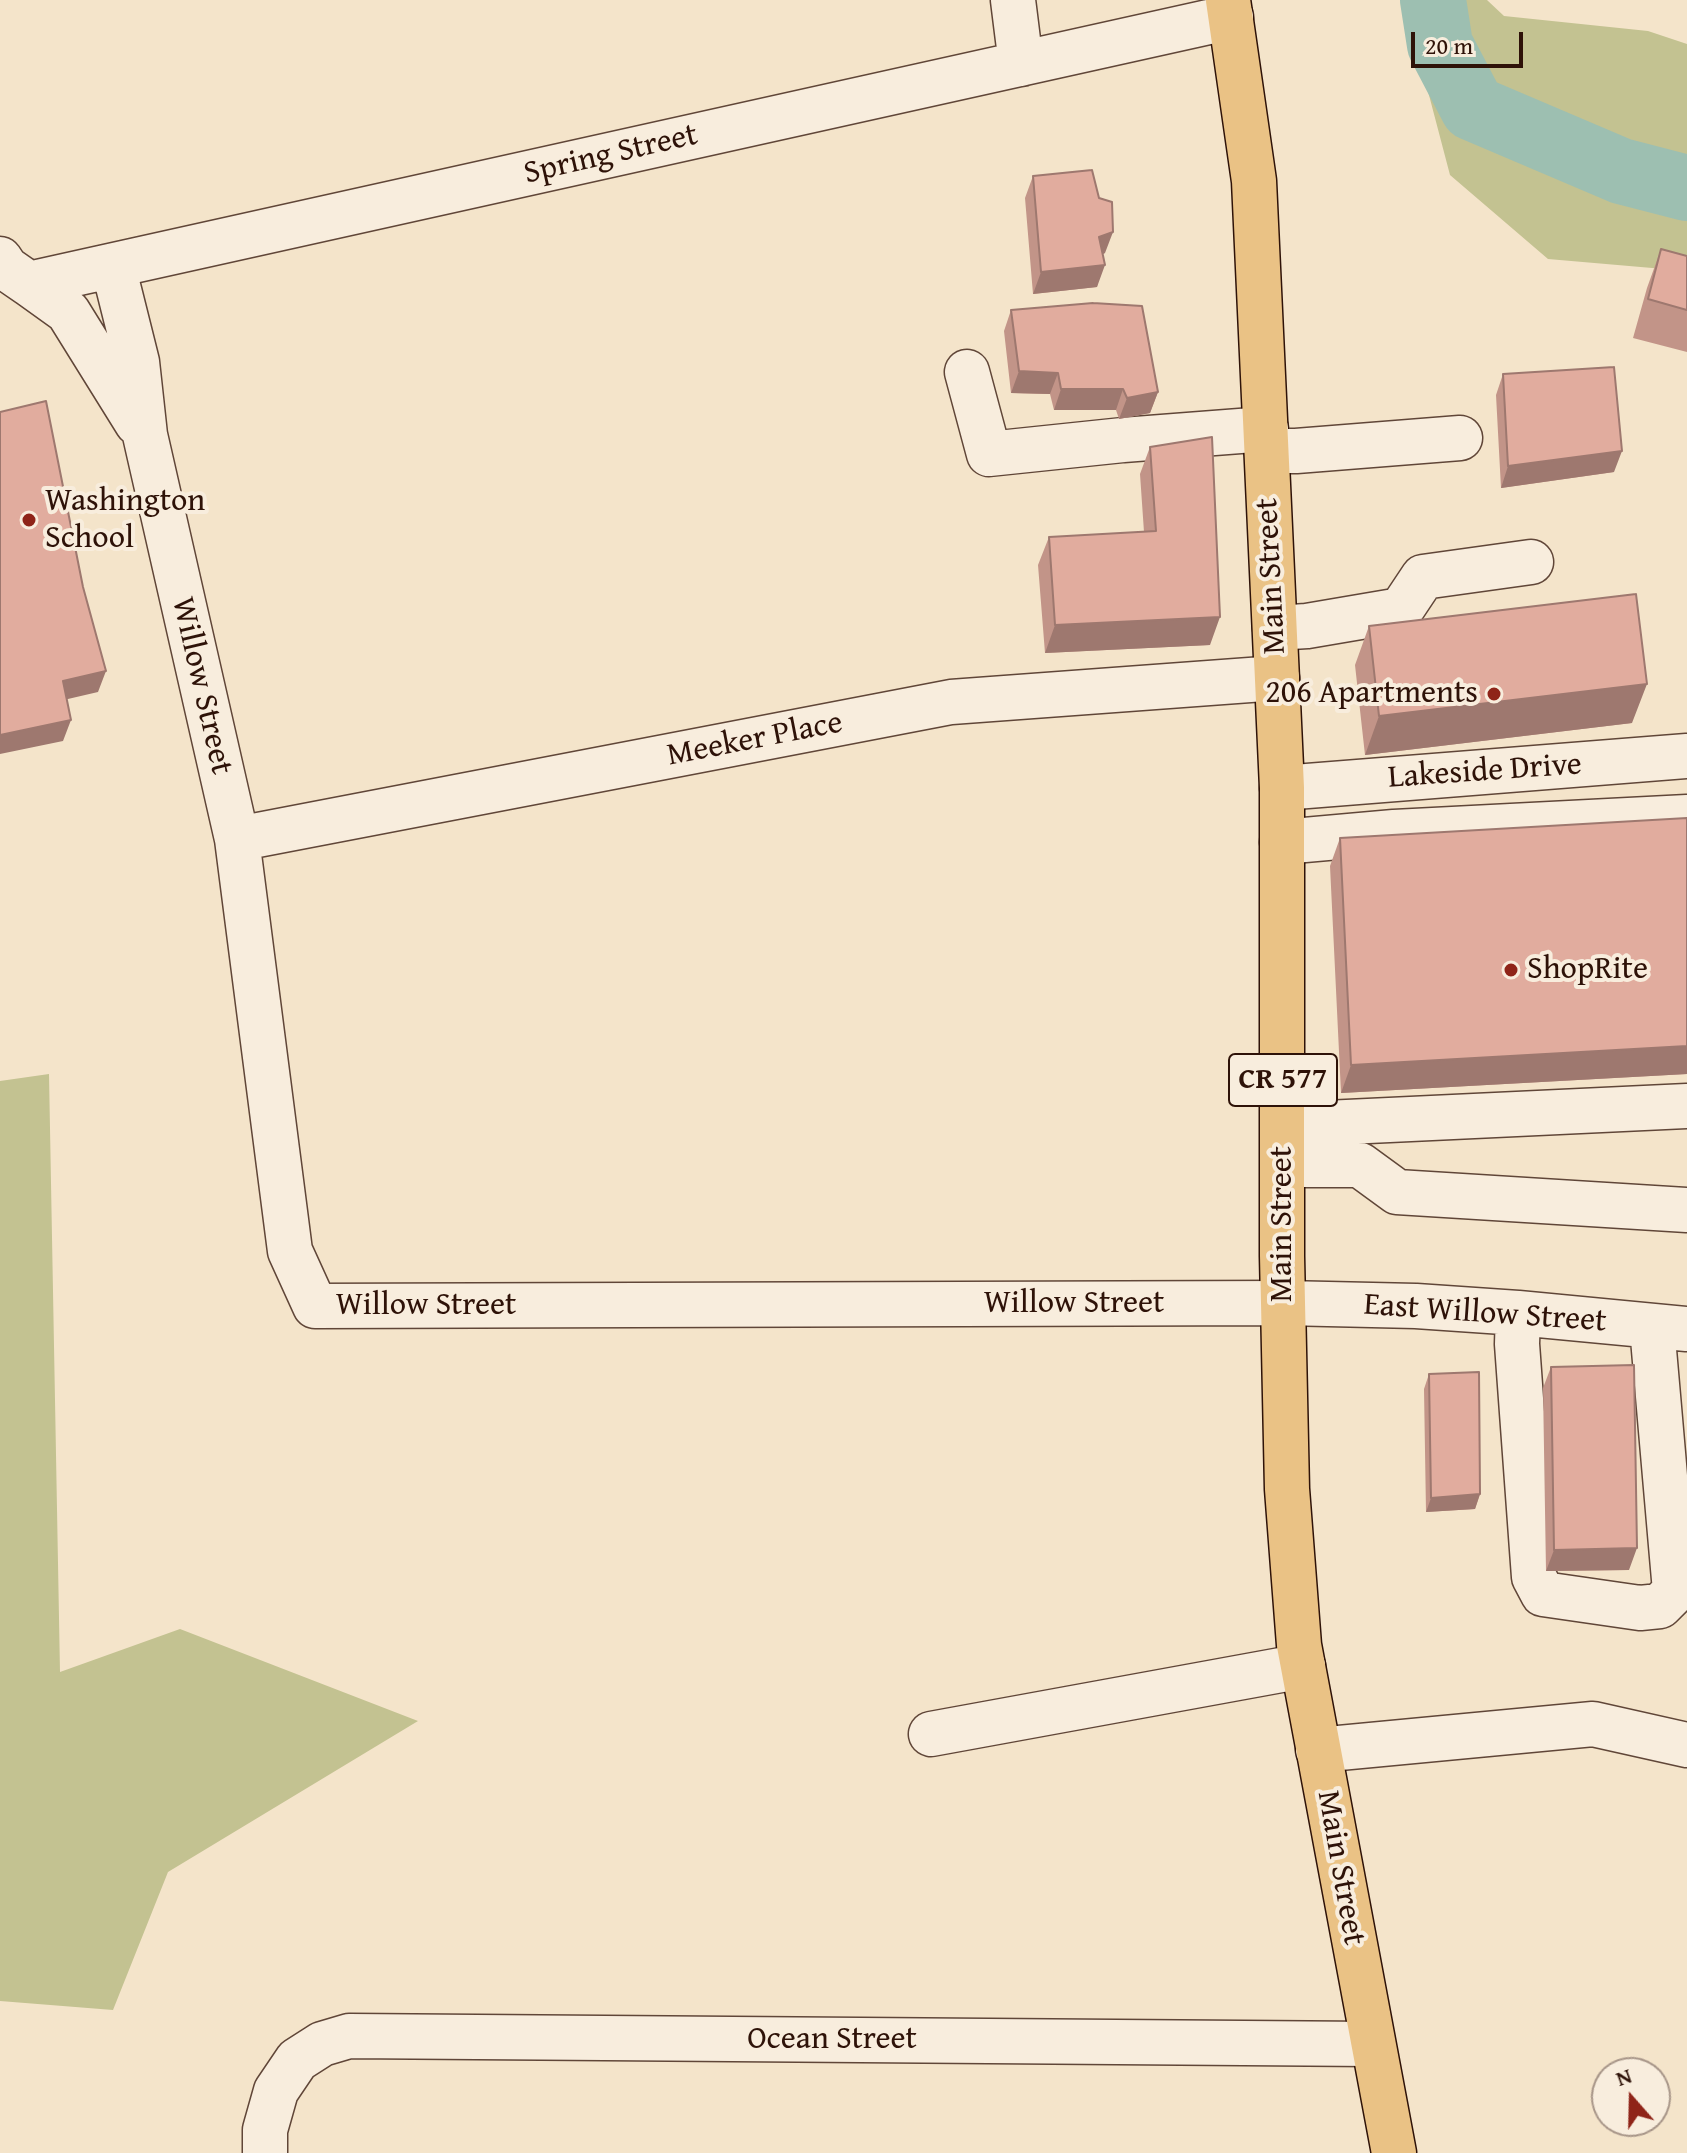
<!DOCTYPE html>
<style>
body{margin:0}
#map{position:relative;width:1687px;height:2153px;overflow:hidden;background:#f4e4ca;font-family:"Gentium Book Plus",serif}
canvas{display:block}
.north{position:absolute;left:1591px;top:2057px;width:80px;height:80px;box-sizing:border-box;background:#f8eddd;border:2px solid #a79588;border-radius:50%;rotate:340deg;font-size:22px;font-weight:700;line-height:32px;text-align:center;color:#2e1208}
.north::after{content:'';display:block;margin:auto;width:28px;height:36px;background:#8f2418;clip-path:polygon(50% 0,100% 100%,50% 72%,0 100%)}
.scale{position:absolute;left:1411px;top:32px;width:112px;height:36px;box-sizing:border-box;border:4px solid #2e1208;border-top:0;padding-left:10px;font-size:24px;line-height:28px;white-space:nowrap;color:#2e1208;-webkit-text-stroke:6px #f8eddd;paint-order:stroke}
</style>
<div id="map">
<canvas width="1687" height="2153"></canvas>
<div class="north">N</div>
<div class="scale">20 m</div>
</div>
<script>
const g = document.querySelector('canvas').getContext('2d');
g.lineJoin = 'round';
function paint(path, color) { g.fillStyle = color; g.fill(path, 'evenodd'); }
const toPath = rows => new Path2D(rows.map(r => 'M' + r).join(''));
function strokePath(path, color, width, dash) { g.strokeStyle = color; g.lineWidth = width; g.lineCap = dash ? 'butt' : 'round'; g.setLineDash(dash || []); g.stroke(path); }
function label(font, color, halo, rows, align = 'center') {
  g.font = font + ' "Gentium Book Plus",serif'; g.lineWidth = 8; g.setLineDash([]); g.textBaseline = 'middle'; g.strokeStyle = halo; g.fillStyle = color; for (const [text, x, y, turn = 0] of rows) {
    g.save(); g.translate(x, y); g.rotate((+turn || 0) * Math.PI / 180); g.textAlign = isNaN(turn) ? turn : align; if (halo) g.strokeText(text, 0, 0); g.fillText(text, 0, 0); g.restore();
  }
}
const green = toPath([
 [1404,0,1487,0,1504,16,1648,31,1687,44,1687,271,1548,259,1450,175],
 [49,1074,60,1672,180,1629,418,1721,168,1872,113,2010,0,2001,0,1081]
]);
const river = toPath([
 [1433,0,1440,45,1473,108,1621,171,1687,188]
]);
const minor = toPath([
 [1013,0,1021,64],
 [0,259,6,268,29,284,1231,17],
 [113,266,137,362,145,435,237,839,290,1251,315,1306,1284,1303,1416,1306,1518,1313,1687,1329],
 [29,284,68,312,137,423],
 [967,372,989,454,1123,440,1266,429],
 [1267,451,1296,451,1460,438],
 [1275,628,1307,626,1401,610,1423,577,1531,562],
 [1282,788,1687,756],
 [237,839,951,702,1277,678],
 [1282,842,1394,832,1687,817],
 [1283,1125,1687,1106],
 [1283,1165,1360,1165,1397,1192,1687,1210],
 [1518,1313,1517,1344,1534,1577,1543,1594,1640,1608,1660,1606,1675,1591,1652,1327],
 [931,1734,1303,1666],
 [1318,1750,1593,1724,1687,1745],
 [265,2153,265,2130,276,2091,297,2060,322,2044,349,2036,1372,2044]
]);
const major = toPath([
 [1228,0,1254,181,1282,788,1282,1256,1287,1489,1299,1645,1394,2153]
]);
const wall = toPath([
 [1033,176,1105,253,1103,254,1097,287,1033,294,1025,198],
 [1661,249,1687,256,1687,352,1633,338,1647,288],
 [1011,310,1158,392,1150,413,1119,419,1116,410,1054,410,1050,394,1011,393,1004,331],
 [1503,374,1614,472,1501,488,1496,395],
 [1150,447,1210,645,1045,653,1038,565,1049,537,1144,532,1140,474],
 [1369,626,1632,723,1365,755,1355,665],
 [1687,818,1687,1074,1341,1093,1330,866,1340,838],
 [1551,1367,1629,1570,1546,1571,1543,1388],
 [1429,1374,1480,1494,1475,1509,1426,1512,1424,1389]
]);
const shadedWall = toPath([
 [1113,232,1105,253,1091,259,1099,237],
 [1105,265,1097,287,1033,294,1041,272],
 [1019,371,1058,373,1050,394,1011,393],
 [1061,389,1123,389,1116,410,1054,410],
 [1158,392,1150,413,1119,419,1127,398],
 [1622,451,1614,472,1501,488,1508,466],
 [1220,617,1210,645,1045,653,1055,625],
 [106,671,98,692,55,702,63,681],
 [1647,684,1632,723,1365,755,1379,716],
 [71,720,63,741,0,754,0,735],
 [1687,1046,1687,1074,1341,1093,1351,1065],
 [1480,1494,1475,1509,1426,1512,1431,1498],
 [1637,1548,1629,1570,1546,1571,1554,1550]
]);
const building = toPath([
 [1092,170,1099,198,1112,202,1113,232,1099,237,1105,265,1041,272,1033,176,1092,170],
 [1661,249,1687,256,1687,310,1648,299,1661,249],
 [1093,303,1142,306,1158,392,1127,398,1123,389,1061,389,1058,373,1019,371,1011,310,1093,303],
 [1614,367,1622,451,1508,466,1503,374,1614,367],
 [46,401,83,587,106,671,63,681,71,720,0,735,0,412,46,401],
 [1212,437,1220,617,1055,625,1049,537,1156,531,1150,447,1212,437],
 [1636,594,1647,684,1379,716,1369,626,1636,594],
 [1687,818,1687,1046,1351,1065,1340,838,1687,818],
 [1634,1365,1637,1548,1554,1550,1551,1367,1634,1365],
 [1479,1372,1480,1494,1431,1498,1429,1374,1479,1372]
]);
const markers = [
 [29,520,8,"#8f2418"],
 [1494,694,8,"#8f2418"],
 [1511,970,8,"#8f2418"]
];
const shields = [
 [1283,1080,108]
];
const shieldNames = [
 ["CR 577",1283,1080]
];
const streetNames = [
 ["Spring Street",611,155,-13],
 ["Main Street",1272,576,-93],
 ["Willow Street",201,686,77],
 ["Meeker Place",755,740,-11],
 ["Lakeside Drive",1485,772,-4],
 ["Main Street",1283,1224,-90],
 ["Willow Street",1074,1304],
 ["Willow Street",426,1306],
 ["East Willow Street",1485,1314,4],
 ["Main Street",1340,1868,80],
 ["Ocean Street",832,2040]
];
const poiNames = [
 ["Washington",45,502],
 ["School",45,539],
 ["206 Apartments",1478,694,"right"],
 ["ShopRite",1527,970]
];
paint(green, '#c3c291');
strokePath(river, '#9dbfb1', 66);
strokePath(minor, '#604638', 47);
strokePath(major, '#2e1208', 47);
strokePath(minor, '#f8eddd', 44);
strokePath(major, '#eac285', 44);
paint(wall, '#c29488');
paint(shadedWall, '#9e786f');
paint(building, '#e1ac9e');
strokePath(building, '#9e786f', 2);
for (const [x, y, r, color] of markers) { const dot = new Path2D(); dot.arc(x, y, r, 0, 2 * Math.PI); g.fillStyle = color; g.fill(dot); strokePath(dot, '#f8eddd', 3); }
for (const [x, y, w] of shields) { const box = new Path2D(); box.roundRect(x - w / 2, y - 26, w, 52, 6); g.fillStyle = '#f8eddd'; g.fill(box); strokePath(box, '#2e1208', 2); }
label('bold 30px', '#2e1208', null, shieldNames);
label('32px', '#2e1208', '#f8eddd', streetNames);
label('32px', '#2e1208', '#f8eddd', poiNames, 'left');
</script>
